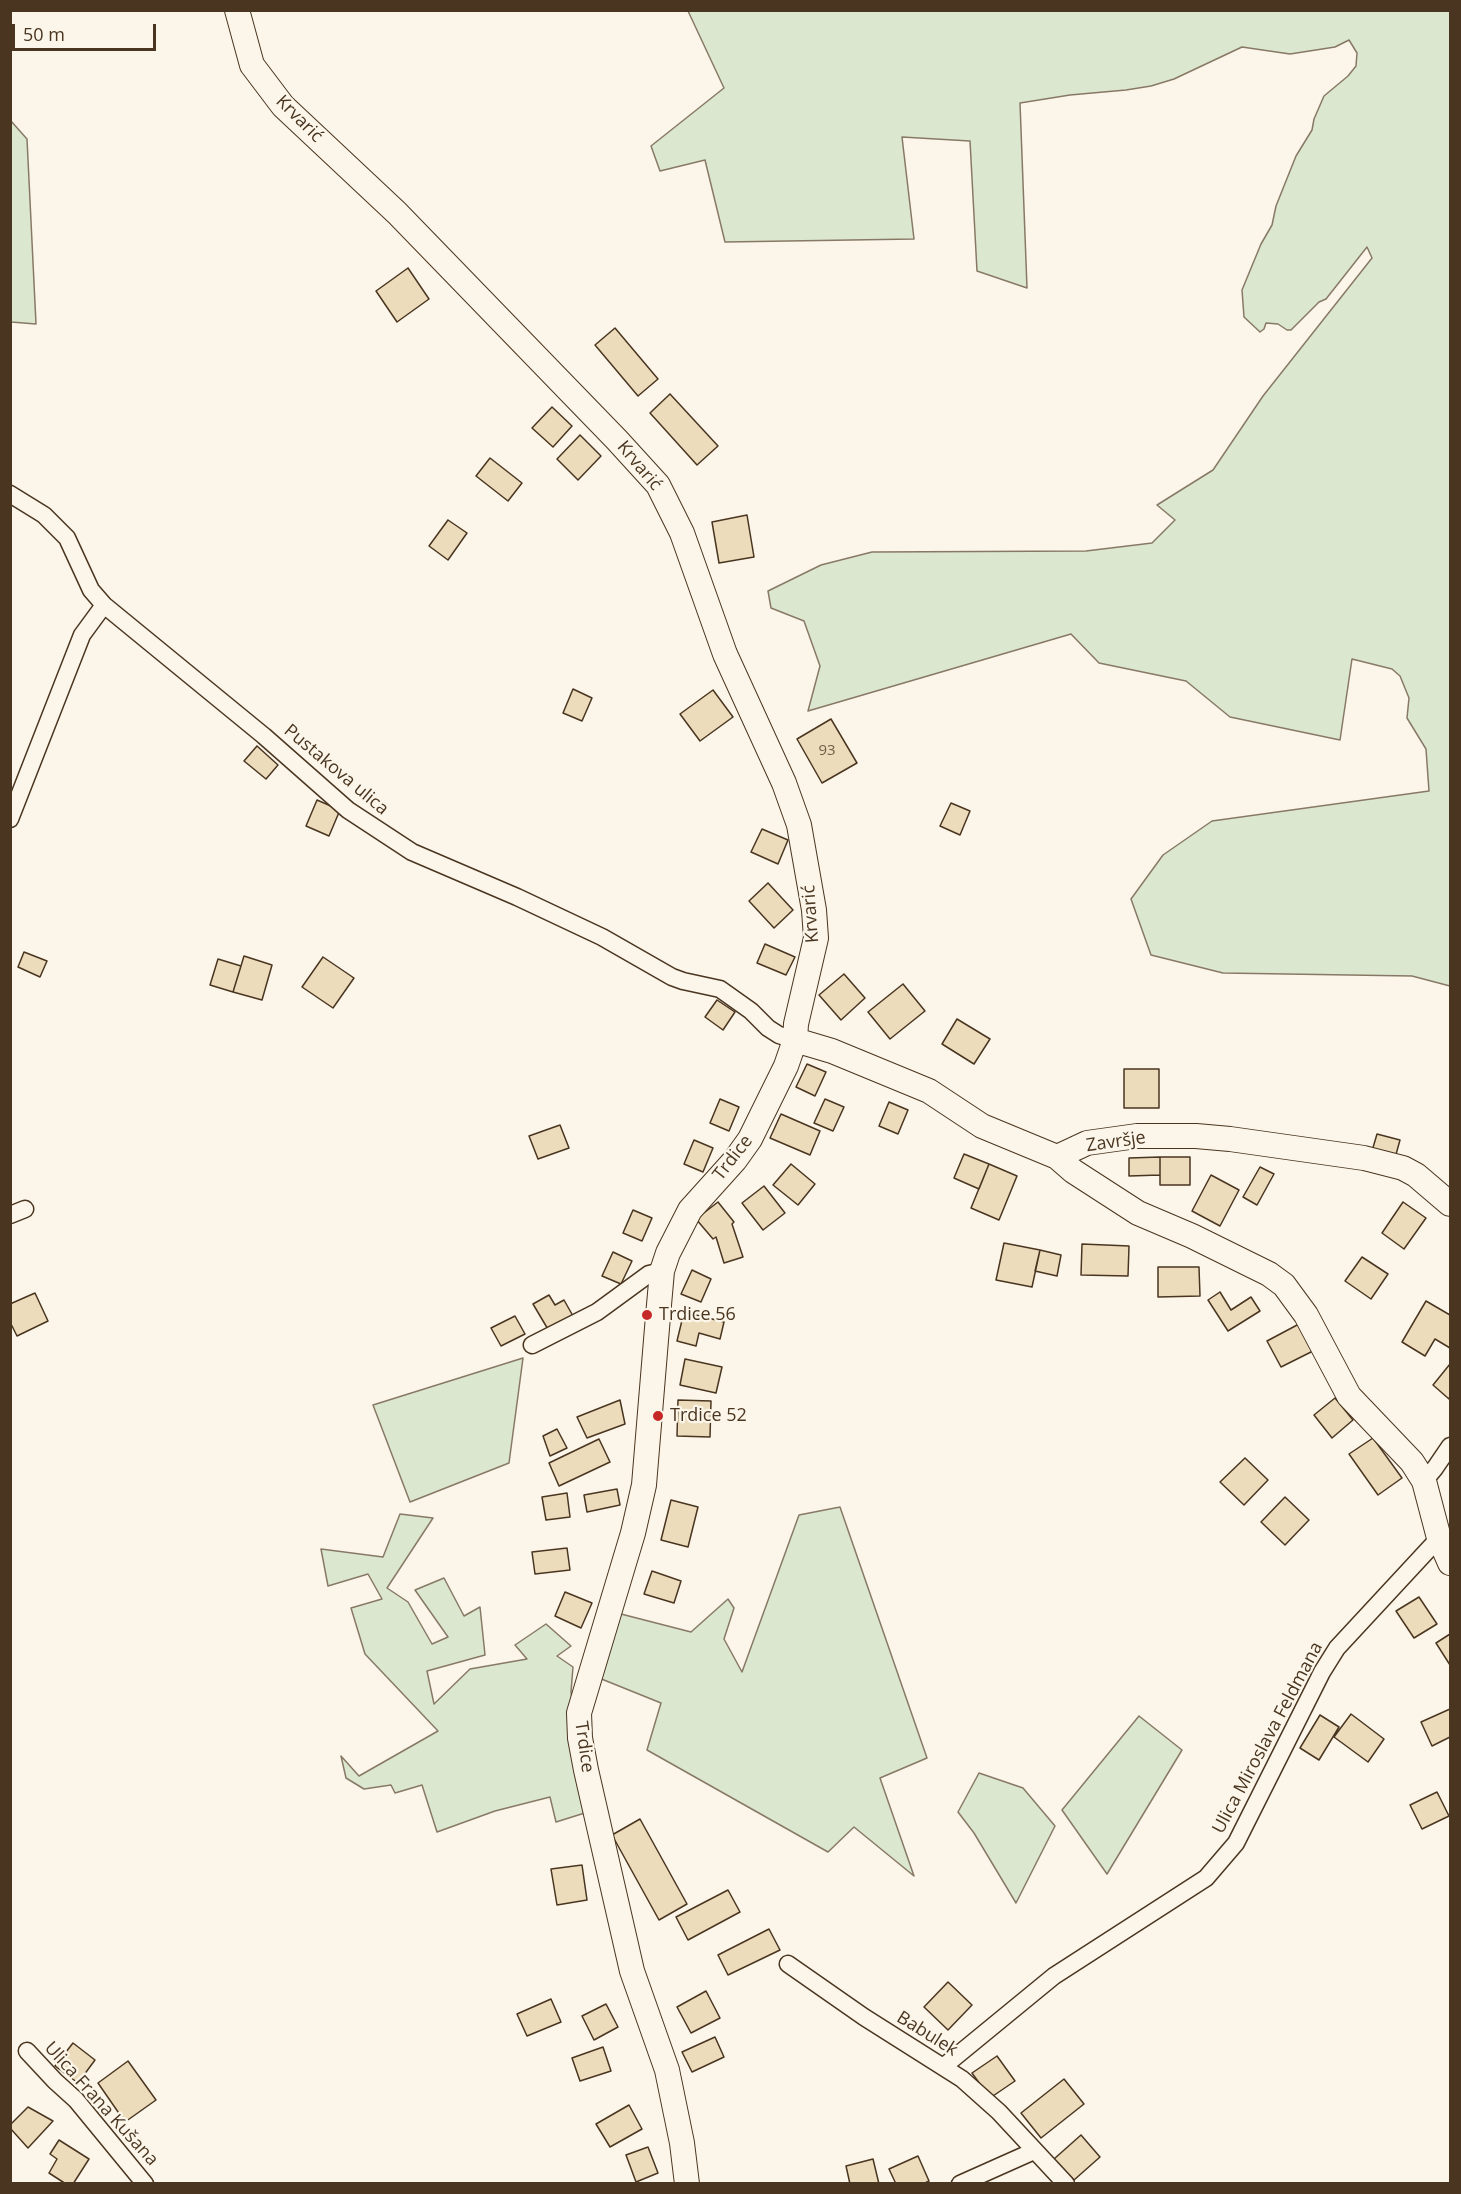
<!DOCTYPE html>
<meta charset="utf-8">
<style>
body{margin:0}
#map{position:relative;width:1461px;height:2194px;overflow:hidden;background:#fbf6e9;font-family:"Open Sans",sans-serif}
canvas{display:block}
.frame{position:absolute;inset:0;border:12px solid #4a3520;pointer-events:none}
.scale{position:absolute;left:12px;top:24px;width:144px;height:27px;box-sizing:border-box;border:3px solid #4a3520;border-top:0;padding-left:8px;font-size:18px;line-height:21px;white-space:nowrap;color:#4a3520;-webkit-text-stroke:4px #fbf6e9;paint-order:stroke}
</style>
<div id="map">
<canvas width="1461" height="2194"></canvas>
<div class="frame"></div>
<div class="scale">50 m</div>
</div>
<script>
const g = document.querySelector('canvas').getContext('2d');
g.lineJoin = 'round';
function paint(path, color) { g.fillStyle = color; g.fill(path, 'evenodd'); }
const toPath = rows => new Path2D(rows.map(r => 'M' + r).join(''));
function strokePath(path, color, width, dash) { g.strokeStyle = color; g.lineWidth = width; g.lineCap = dash ? 'butt' : 'round'; g.setLineDash(dash || []); g.stroke(path); }
function label(font, color, halo, rows, align = 'center') {
  g.font = font + ' "Open Sans",sans-serif'; g.lineWidth = 4.5; g.setLineDash([]); g.textBaseline = 'middle'; g.strokeStyle = halo; g.fillStyle = color; for (const [text, x, y, turn = 0] of rows) {
    g.save(); g.translate(x, y); g.rotate((+turn || 0) * Math.PI / 180); g.textAlign = isNaN(turn) ? turn : align; if (halo) g.strokeText(text, 0, 0); g.fillText(text, 0, 0); g.restore();
  }
}
const green = toPath([
 [688,11,1450,11,1450,986,1412,976,1223,973,1151,955,1131,899,1163,855,1212,821,1429,791,1426,749,1407,718,1409,698,1400,676,1392,669,1352,659,1340,740,1230,717,1186,681,1099,663,1071,634,808,711,820,666,804,621,771,608,768,591,821,565,872,552,1086,551,1152,543,1175,520,1157,505,1213,470,1263,396,1372,258,1367,247,1326,299,1319,302,1291,330,1287,330,1278,324,1266,323,1264,329,1260,332,1244,317,1242,290,1261,244,1272,225,1276,206,1296,156,1312,130,1314,119,1324,96,1348,76,1356,66,1357,53,1349,40,1335,47,1290,54,1242,47,1174,79,1151,86,1126,90,1070,95,1020,103,1027,288,977,271,970,141,902,137,914,239,725,242,705,160,660,171,651,146,724,88,688,11],
 [11,121,27,139,36,324,11,322,11,121],
 [523,1358,509,1463,410,1502,373,1405,523,1358],
 [840,1507,927,1758,880,1778,914,1876,854,1827,828,1852,647,1750,661,1703,599,1678,621,1614,691,1632,728,1599,734,1608,724,1639,742,1672,799,1515,840,1507],
 [400,1514,433,1518,387,1588,408,1602,432,1644,448,1637,415,1590,444,1578,464,1616,480,1607,485,1655,427,1671,434,1704,470,1669,527,1659,515,1645,546,1624,571,1646,557,1656,573,1667,571,1692,588,1812,556,1822,550,1797,495,1811,437,1832,422,1785,395,1793,391,1785,364,1789,346,1778,341,1756,359,1776,438,1731,365,1654,351,1608,382,1599,368,1574,328,1586,321,1549,383,1557,400,1514],
 [1139,1716,1182,1750,1107,1874,1062,1810,1139,1716],
 [979,1773,1023,1788,1055,1826,1016,1903,974,1833,958,1812,979,1773]
]);
const building = toPath([
 [408,268,429,299,397,322,376,291,408,268],
 [615,328,658,379,638,396,595,345,615,328],
 [670,394,718,446,697,465,650,413,670,394],
 [552,407,572,426,553,447,532,428,552,407],
 [580,435,601,456,578,480,557,459,580,435],
 [490,458,522,483,508,501,476,476,490,458],
 [747,515,754,557,719,563,712,522,747,515],
 [448,520,467,533,448,560,429,546,448,520],
 [573,689,592,698,582,721,563,713,573,689],
 [713,690,733,717,700,741,680,714,713,690],
 [831,719,857,763,822,783,797,739,831,719],
 [257,746,278,765,266,779,244,761,257,746],
 [317,800,340,810,329,836,306,826,317,800],
 [951,803,970,811,960,835,940,826,951,803],
 [762,829,788,840,778,864,751,852,762,829],
 [768,883,793,910,774,928,749,901,768,883],
 [765,944,795,957,786,975,757,963,765,944],
 [24,952,47,961,40,977,18,967,24,952],
 [244,956,272,965,262,1000,233,992,244,956],
 [323,957,354,978,333,1008,302,987,323,957],
 [218,959,241,966,233,992,210,985,218,959],
 [844,974,865,998,841,1020,819,995,844,974],
 [903,984,925,1011,890,1039,868,1012,903,984],
 [717,1000,735,1012,723,1030,705,1017,717,1000],
 [957,1019,990,1039,974,1064,942,1044,957,1019],
 [807,1064,826,1072,815,1096,796,1087,807,1064],
 [1124,1069,1159,1069,1159,1108,1124,1108,1124,1069],
 [720,1099,739,1107,729,1131,710,1123,720,1099],
 [825,1099,844,1107,833,1131,814,1123,825,1099],
 [889,1102,908,1110,898,1134,879,1126,889,1102],
 [781,1114,820,1131,810,1155,770,1138,781,1114],
 [560,1125,569,1148,538,1159,529,1136,560,1125],
 [1377,1134,1400,1140,1395,1158,1372,1151,1377,1134],
 [694,1140,713,1148,703,1172,684,1164,694,1140],
 [964,1154,989,1164,979,1189,954,1178,964,1154],
 [1160,1157,1190,1157,1190,1185,1160,1185,1160,1157],
 [1160,1157,1160,1175,1129,1176,1129,1158,1160,1157],
 [791,1164,815,1184,798,1205,773,1185,791,1164],
 [989,1164,1017,1176,999,1220,971,1208,989,1164],
 [1260,1167,1274,1174,1257,1205,1243,1197,1260,1167],
 [1211,1175,1239,1190,1220,1226,1192,1211,1211,1175],
 [764,1186,785,1213,763,1230,742,1203,764,1186],
 [718,1202,734,1222,732,1224,743,1257,724,1263,716,1237,713,1239,696,1219,718,1202],
 [1403,1202,1426,1218,1404,1249,1382,1233,1403,1202],
 [633,1210,652,1218,642,1241,623,1233,633,1210],
 [1004,1243,1040,1250,1032,1287,996,1280,1004,1243],
 [1082,1244,1129,1246,1128,1276,1081,1275,1082,1244],
 [1040,1250,1061,1255,1057,1276,1035,1271,1040,1250],
 [613,1252,632,1261,621,1284,602,1276,613,1252],
 [1362,1257,1388,1274,1371,1299,1345,1281,1362,1257],
 [1158,1267,1199,1267,1200,1296,1158,1297,1158,1267],
 [692,1270,711,1279,701,1302,681,1294,692,1270],
 [1220,1292,1231,1310,1251,1297,1260,1311,1228,1331,1208,1300,1220,1292],
 [35,1293,48,1321,17,1336,10,1322,10,1304,35,1293],
 [549,1295,555,1305,564,1300,573,1316,549,1331,533,1304,549,1295],
 [1426,1301,1450,1315,1450,1348,1435,1339,1425,1356,1402,1342,1426,1301],
 [684,1312,724,1322,720,1339,699,1333,696,1346,677,1341,684,1312],
 [515,1316,525,1334,501,1346,491,1328,515,1316],
 [1299,1324,1313,1351,1281,1367,1267,1341,1299,1324],
 [685,1359,722,1367,716,1393,680,1385,685,1359],
 [1450,1364,1450,1396,1449,1399,1433,1385,1450,1364],
 [1335,1398,1353,1420,1332,1438,1314,1415,1335,1398],
 [620,1400,625,1424,587,1438,577,1417,620,1400],
 [678,1400,711,1401,710,1437,677,1436,678,1400],
 [557,1429,567,1448,550,1456,543,1436,557,1429],
 [1373,1438,1402,1478,1378,1495,1349,1454,1373,1438],
 [599,1439,610,1462,559,1486,549,1463,599,1439],
 [1245,1458,1268,1480,1244,1505,1220,1482,1245,1458],
 [617,1489,620,1505,587,1512,584,1495,617,1489],
 [567,1493,570,1517,546,1520,542,1497,567,1493],
 [1285,1497,1309,1520,1285,1545,1261,1522,1285,1497],
 [671,1500,698,1507,688,1547,661,1540,671,1500],
 [567,1548,570,1570,535,1574,532,1552,567,1548],
 [652,1571,681,1581,674,1603,644,1594,652,1571],
 [565,1592,592,1603,581,1628,555,1616,565,1592],
 [1419,1597,1437,1624,1414,1638,1396,1611,1419,1597],
 [1450,1634,1450,1665,1436,1643,1450,1634],
 [1450,1709,1450,1737,1432,1746,1421,1722,1450,1709],
 [1351,1714,1384,1739,1368,1762,1334,1737,1351,1714],
 [1320,1715,1339,1727,1319,1760,1300,1748,1320,1715],
 [1437,1792,1449,1816,1422,1829,1410,1805,1437,1792],
 [640,1819,687,1904,659,1920,612,1835,640,1819],
 [582,1865,587,1900,557,1905,551,1869,582,1865],
 [728,1890,740,1912,688,1940,676,1917,728,1890],
 [769,1929,780,1950,728,1975,718,1955,769,1929],
 [948,1982,972,2005,948,2030,924,2007,948,1982],
 [706,1991,720,2018,691,2033,677,2007,706,1991],
 [551,1999,561,2022,527,2036,517,2014,551,1999],
 [606,2004,618,2027,594,2040,582,2016,606,2004],
 [715,2037,724,2057,692,2072,682,2052,715,2037],
 [73,2043,95,2060,78,2083,55,2066,73,2043],
 [603,2047,611,2071,580,2081,572,2058,603,2047],
 [997,2056,1015,2081,990,2098,972,2073,997,2056],
 [128,2061,156,2100,125,2122,98,2083,128,2061],
 [1064,2079,1084,2104,1041,2138,1021,2113,1064,2079],
 [629,2105,642,2129,610,2147,596,2124,629,2105],
 [28,2107,53,2121,28,2148,10,2128,10,2125,28,2107],
 [1081,2135,1100,2157,1074,2180,1054,2159,1081,2135],
 [59,2140,89,2159,73,2184,66,2184,49,2173,57,2159,50,2154,59,2140],
 [648,2147,658,2173,636,2182,626,2155,648,2147],
 [918,2156,929,2181,923,2184,896,2184,889,2169,918,2156],
 [873,2159,879,2184,850,2184,846,2166,873,2159]
]);
const street = toPath([
 [10,494,44,515,67,538,91,590,104,605,264,736,348,810,412,852,517,897,602,937,672,977,683,981,720,989,751,1011,768,1028,779,1035,795,1040],
 [10,819,82,635,104,605],
 [10,1215,25,1209],
 [532,1345,597,1312,649,1274,662,1271],
 [1424,1481,1435,1468,1450,1446],
 [788,1964,864,2017,962,2079,999,2112,1066,2184],
 [27,2051,55,2081,76,2100,145,2184],
 [943,2067,1054,1976,1206,1878,1236,1843,1322,1672,1337,1648,1439,1538],
 [960,2184,1034,2151]
]);
const secondary = toPath([
 [237,10,252,65,283,106,397,213,617,440,658,485,682,533,725,654,784,783,799,825,814,910,816,938,796,1024,795,1040,786,1066,750,1139,735,1160,690,1210,668,1253,662,1271,658,1316,644,1485,633,1533,579,1713,580,1738,586,1770,632,1971,667,2070,682,2143,687,2184],
 [795,1040,832,1051,929,1091,982,1126,1057,1157,1073,1171,1138,1213,1192,1236,1269,1274,1284,1285,1306,1315,1349,1396,1412,1462,1424,1481,1439,1538,1450,1563],
 [1057,1157,1087,1143,1137,1136,1196,1136,1230,1139,1364,1158,1403,1168,1416,1175,1450,1204]
]);
const markers = [
 [647,1315,6,"#c62828"],
 [658,1416,6,"#c62828"]
];
const numberNames = [
 ["93",827,751]
];
const streetNames = [
 ["Krvarić",299,119,45],
 ["Krvarić",639,466,50],
 ["Pustakova ulica",336,770,40],
 ["Krvarić",811,914,-94],
 ["Završje",1116,1142,-8],
 ["Trdice",733,1158,-52],
 ["Ulica Miroslava Feldmana",1268,1738,-62],
 ["Trdice",584,1747,82],
 ["Babulek",927,2034,32],
 ["Ulica Frana Kušana",101,2104,48]
];
const poiNames = [
 ["Trdice 56",659,1315],
 ["Trdice 52",670,1416]
];
paint(green, '#dce7d0');
strokePath(green, '#887966', 1.5);
paint(building, '#ecdcbc');
strokePath(building, '#4a3520', 1.5);
strokePath(street, '#4a3520', 19);
strokePath(secondary, '#4a3520', 26);
strokePath(street, '#fbf6e9', 16);
strokePath(secondary, '#fbf6e9', 24);
for (const [x, y, r, color] of markers) { const dot = new Path2D(); dot.arc(x, y, r, 0, 2 * Math.PI); g.fillStyle = color; g.fill(dot); strokePath(dot, '#fbf6e9', 2); }
label('15px', '#725f47', null, numberNames);
label('18px', '#4a3520', '#fbf6e9', streetNames);
label('18px', '#4a3520', '#fbf6e9', poiNames, 'left');
</script>
